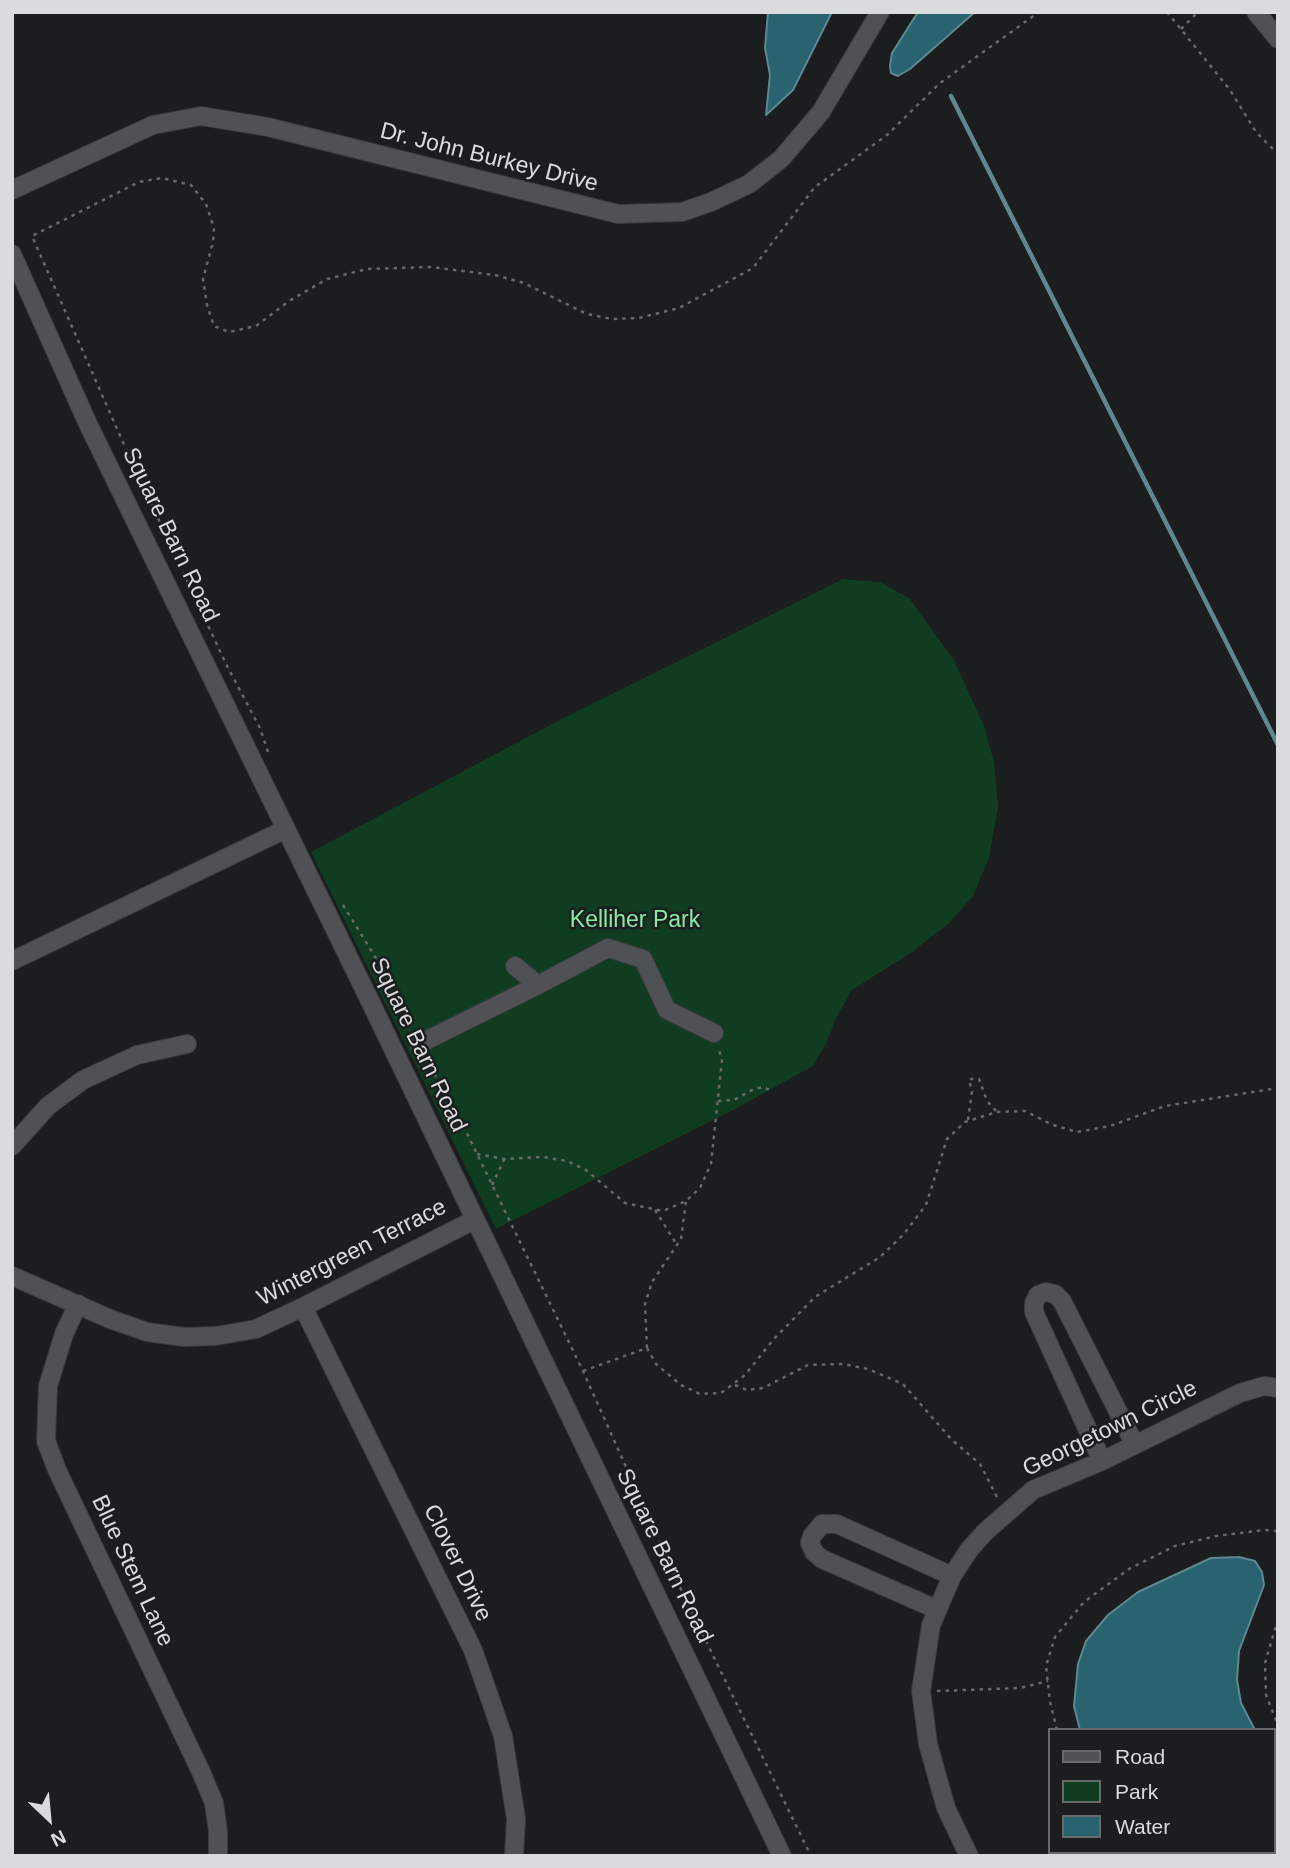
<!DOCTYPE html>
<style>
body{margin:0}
#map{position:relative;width:1290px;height:1868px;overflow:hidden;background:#1b1d1f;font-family:Arial,sans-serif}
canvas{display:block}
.frame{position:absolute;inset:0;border:14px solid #dadbdc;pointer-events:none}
.legend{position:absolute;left:1048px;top:1728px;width:228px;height:126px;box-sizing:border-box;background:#1b1d1f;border:2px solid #67696b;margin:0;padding:9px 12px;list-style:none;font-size:21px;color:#dadbdc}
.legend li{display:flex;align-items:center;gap:14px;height:35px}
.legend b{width:35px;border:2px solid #67696b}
.north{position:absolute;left:14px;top:1784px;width:70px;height:70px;-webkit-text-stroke:5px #1b1d1f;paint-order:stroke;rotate:154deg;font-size:19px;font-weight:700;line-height:28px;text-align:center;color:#dadbdc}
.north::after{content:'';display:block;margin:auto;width:24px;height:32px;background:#dadbdc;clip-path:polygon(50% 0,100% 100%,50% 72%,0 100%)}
</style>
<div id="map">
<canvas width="1290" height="1868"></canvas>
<div class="frame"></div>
<ul class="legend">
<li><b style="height:9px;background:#4f5154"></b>Road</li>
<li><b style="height:19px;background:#103d21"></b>Park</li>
<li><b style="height:19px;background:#296370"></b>Water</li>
</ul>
<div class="north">N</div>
</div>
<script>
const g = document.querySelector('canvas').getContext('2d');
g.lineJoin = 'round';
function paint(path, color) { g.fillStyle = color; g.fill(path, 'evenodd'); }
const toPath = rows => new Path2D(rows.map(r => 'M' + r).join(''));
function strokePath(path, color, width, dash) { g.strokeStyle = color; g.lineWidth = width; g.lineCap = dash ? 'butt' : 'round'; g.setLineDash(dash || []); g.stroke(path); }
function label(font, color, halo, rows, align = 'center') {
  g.font = font + ' Arial,sans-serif'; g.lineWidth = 5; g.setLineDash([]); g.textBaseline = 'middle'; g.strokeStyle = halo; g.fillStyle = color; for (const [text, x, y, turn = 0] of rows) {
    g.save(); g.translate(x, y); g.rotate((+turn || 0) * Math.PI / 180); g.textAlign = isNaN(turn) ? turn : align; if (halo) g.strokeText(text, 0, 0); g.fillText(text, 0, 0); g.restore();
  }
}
const green = toPath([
 [843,579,880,582,909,598,954,660,984,726,994,762,998,807,989,858,973,896,948,924,912,952,852,990,836,1018,826,1044,813,1066,737,1108,496,1229,311,852,556,722]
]);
const water = toPath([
 [768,12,832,12,793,90,766,115,770,75,765,48,768,12],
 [918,12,975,12,910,69,898,76,891,73,890,66,892,53,918,12],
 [1239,1557,1255,1561,1262,1572,1264,1585,1239,1651,1237,1680,1241,1703,1255,1730,1080,1730,1074,1706,1078,1664,1086,1641,1108,1615,1138,1592,1211,1558,1239,1557],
 [1274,1766,1278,1771,1278,1856,1139,1856,1137,1852,1274,1852,1274,1766]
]);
const stream = toPath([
 [951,96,1278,745]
]);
const path = toPath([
 [1167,12,1230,90,1256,132,1278,154],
 [1181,29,1198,12],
 [268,752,260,728,226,664,129,456,32,236,139,182,162,178,191,185,206,204,214,228,213,242,203,279,207,305,214,326,229,332,256,326,289,301,327,279,367,269,431,267,495,275,524,283,587,314,612,319,639,318,679,308,753,268,815,187,887,135,940,83,1039,12],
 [343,905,384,971,413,1031],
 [426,1059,459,1117,583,1371,683,1594,811,1856],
 [718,1101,734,1100,754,1089,763,1087,772,1091],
 [968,1120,972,1092,969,1079,979,1079,987,1101,997,1112],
 [477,1154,504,1159,543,1157,567,1161,586,1170,625,1203,663,1211,686,1201,700,1188,711,1164,722,1060,719,1050],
 [492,1185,504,1160],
 [655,1210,677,1245],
 [647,1348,645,1304,652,1282,681,1239,686,1201],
 [583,1371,647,1348,656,1364,681,1385,700,1394,721,1393,745,1375,773,1340,815,1297,880,1257,903,1235,926,1205,947,1139,965,1122,997,1112,1025,1111,1053,1125,1077,1132,1110,1126,1165,1106,1278,1088],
 [735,1385,747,1390,763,1388,808,1365,843,1364,868,1369,903,1384,951,1439,980,1464,998,1499],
 [1278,1619,1265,1663,1266,1695,1278,1725],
 [937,1691,1020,1688,1048,1681],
 [1057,1730,1050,1702,1046,1666,1055,1637,1084,1602,1129,1569,1175,1546,1216,1536,1265,1530,1278,1531],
 [1110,1852,1111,1856]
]);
const minor = toPath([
 [1256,12,1278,39],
 [12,190,153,125,201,116,268,127,618,214,682,212,711,202,749,184,781,159,821,112,880,12],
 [12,254,88,424,370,1001,782,1856],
 [12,961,286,829],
 [515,966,538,985,608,948,643,959,667,1010,714,1033],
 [419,1044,538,985],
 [12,1146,48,1106,83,1080,137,1055,187,1044],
 [12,1276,110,1319,147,1332,184,1337,216,1336,256,1329,303,1307,474,1220],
 [78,1304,64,1334,48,1386,46,1441,57,1470,202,1774,214,1803,218,1831,218,1856],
 [303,1307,473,1650,503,1736,516,1819,514,1856],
 [1102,1461,1034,1312,1034,1303,1038,1295,1046,1292,1055,1294,1062,1301,1135,1445],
 [936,1609,822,1559,814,1552,810,1543,812,1536,822,1524,837,1524,952,1576],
 [969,1856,946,1808,928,1744,921,1691,931,1625,952,1576,969,1550,985,1532,1033,1490,1102,1461,1240,1393,1264,1386,1278,1388]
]);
const streetNames = [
 ["Dr. John Burkey Drive",489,158,14],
 ["Square Barn Road",170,535,64],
 ["Square Barn Road",418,1045,64],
 ["Wintergreen Terrace",352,1253,-27],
 ["Georgetown Circle",1110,1429,-26],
 ["Square Barn Road",664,1556,64],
 ["Clover Drive",457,1563,64],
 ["Blue Stem Lane",132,1571,65]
];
const parkNames = [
 ["Kelliher Park",635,921]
];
paint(green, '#103d21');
paint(water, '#296370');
strokePath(water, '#5e8790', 2);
strokePath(stream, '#5e8790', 4.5);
strokePath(minor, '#393a3c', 20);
strokePath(path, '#66686a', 2.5, [3.5, 5]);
strokePath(minor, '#4f5154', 18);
label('23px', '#dadbdc', '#1b1d1f', streetNames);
label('23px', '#87eba6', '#1b1d1f', parkNames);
</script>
